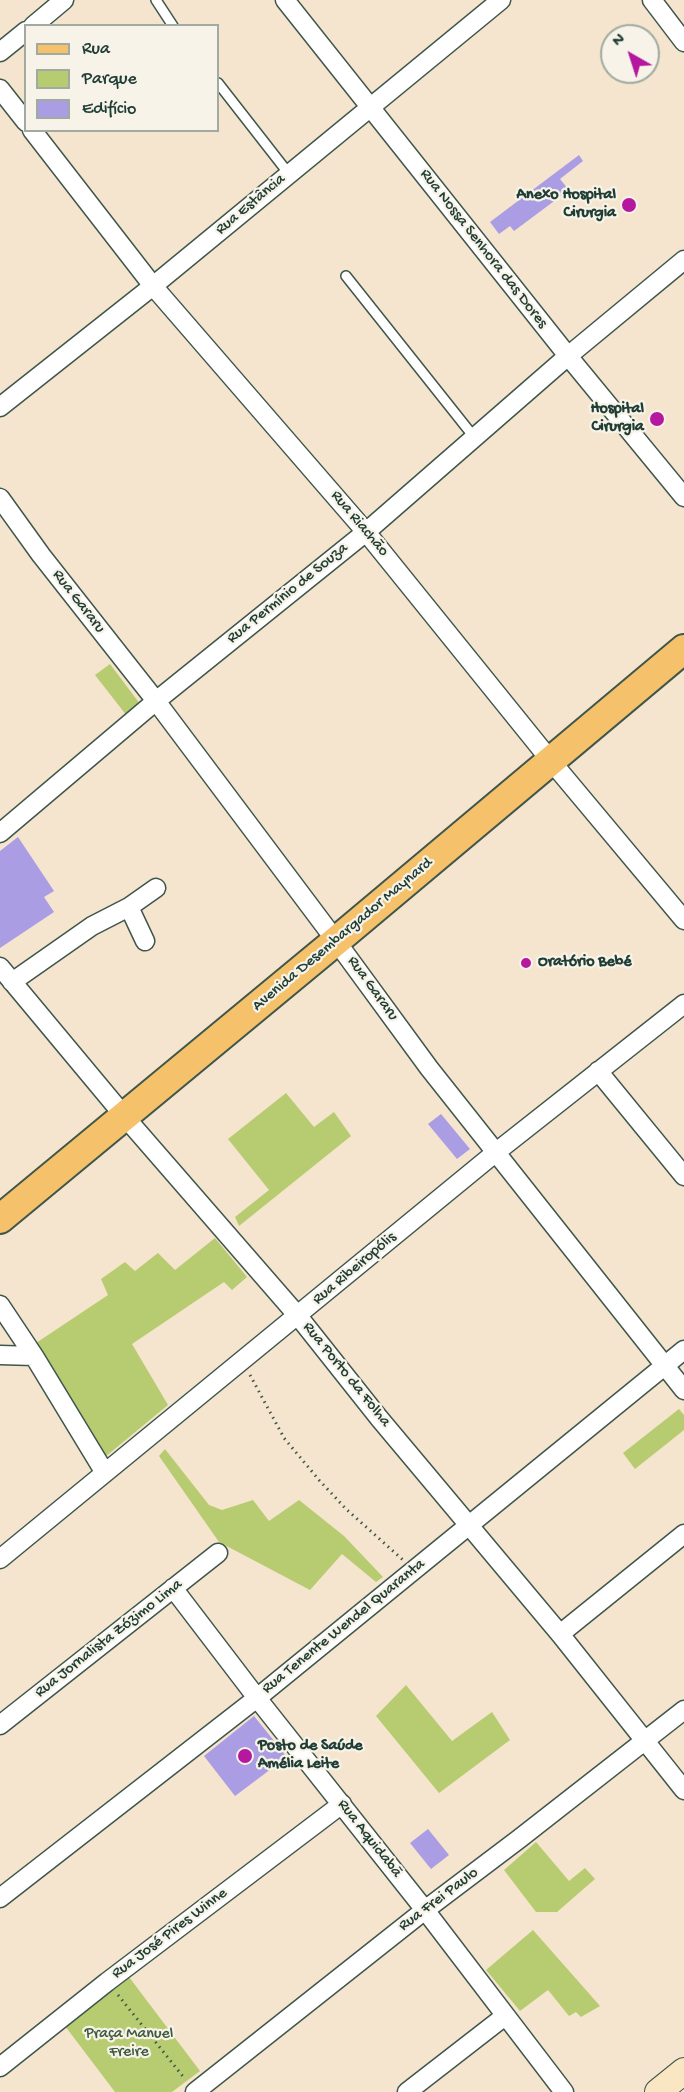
<!DOCTYPE html>
<meta charset="utf-8">
<style>
body{margin:0}
#map{position:relative;width:684px;height:2092px;overflow:hidden;background:#f5e4ce;font-family:"Gochi Hand",sans-serif}
canvas{display:block}
.legend{position:absolute;left:24px;top:24px;width:195px;height:108px;box-sizing:border-box;background:#f7f3e8;border:2px solid #a1aaa0;margin:0;padding:8px 10px;list-style:none;font-size:18px;color:#1f3d34}
.legend li{display:flex;align-items:center;gap:12px;height:30px}
.legend b{width:30px;border:2px solid #a1aaa0}
.north{position:absolute;left:600px;top:24px;width:60px;height:60px;box-sizing:border-box;background:#f7f3e8;border:2px solid #a1aaa0;border-radius:50%;rotate:321deg;font-size:16px;font-weight:700;line-height:24px;text-align:center;color:#1f3d34}
.north::after{content:'';display:block;margin:auto;width:21px;height:27px;background:#b5179e;clip-path:polygon(50% 0,100% 100%,50% 72%,0 100%)}
</style>
<div id="map">
<canvas width="684" height="2092"></canvas>
<ul class="legend">
<li><b style="height:8px;background:#f5c16b"></b>Rua</li>
<li><b style="height:16px;background:#b7cc70"></b>Parque</li>
<li><b style="height:16px;background:#aa9de4"></b>Edifício</li>
</ul>
<div class="north">N</div>
</div>
<script>
const g = document.querySelector('canvas').getContext('2d');
g.lineJoin = 'round';
function paint(path, color) { g.fillStyle = color; g.fill(path, 'evenodd'); }
const toPath = rows => new Path2D(rows.map(r => 'M' + r).join(''));
function strokePath(path, color, width, dash) { g.strokeStyle = color; g.lineWidth = width; g.lineCap = dash ? 'butt' : 'round'; g.setLineDash(dash || []); g.stroke(path); }
function label(font, color, halo, rows, align = 'center') {
  g.font = font + ' "Gochi Hand",sans-serif'; g.lineWidth = 4.5; g.setLineDash([]); g.textBaseline = 'middle'; g.strokeStyle = halo; g.fillStyle = color; for (const [text, x, y, turn = 0] of rows) {
    g.save(); g.translate(x, y); g.rotate((+turn || 0) * Math.PI / 180); g.textAlign = isNaN(turn) ? turn : align; if (halo) g.strokeText(text, 0, 0); g.fillText(text, 0, 0); g.restore();
  }
}
const green = toPath([
 [110,664,140,704,127,716,95,675],
 [286,1093,314,1127,334,1112,351,1136,239,1226,235,1217,269,1190,228,1139],
 [215,1238,247,1277,232,1290,224,1282,132,1344,168,1405,105,1457,36,1343,108,1295,101,1279,125,1262,135,1271,158,1253,175,1270],
 [679,1409,684,1415,684,1430,635,1469,623,1453],
 [165,1449,209,1505,222,1510,253,1500,269,1521,299,1500,344,1536,383,1577,376,1582,342,1554,310,1590,219,1542,159,1456],
 [406,1685,452,1741,492,1712,510,1740,439,1793,376,1716],
 [536,1842,569,1881,585,1868,595,1879,557,1912,536,1912,504,1870],
 [533,1930,600,2006,581,2017,576,2012,569,2016,548,1990,520,2011,486,1970],
 [129,1977,200,2071,172,2092,115,2092,65,2026]
]);
const building = toPath([
 [579,155,583,161,560,179,569,190,514,231,510,226,499,234,490,222],
 [18,837,54,891,44,897,54,912,0,948,0,851],
 [441,1114,470,1149,457,1159,428,1124],
 [254,1716,287,1757,235,1796,204,1756],
 [428,1829,449,1855,431,1869,410,1843]
]);
const path = toPath([
 [250,1375,284,1438,319,1480,346,1509,403,1560],
 [118,1995,185,2079]
]);
const lane = toPath([
 [156,0,173,26],
 [218,83,289,174],
 [346,276,474,437]
]);
const street = toPath([
 [285,0,568,356,684,497],
 [652,0,684,42],
 [33,26,64,0],
 [0,52,26,31],
 [0,89,26,122],
 [32,130,153,286,366,532,551,761,684,920],
 [0,407,153,286,501,0],
 [0,498,41,555,156,701,336,941,429,1068,684,1390],
 [0,833,156,701,366,532,568,356,684,260],
 [129,907,145,941],
 [0,967,125,1117,298,1316,379,1418,560,1634,684,1790],
 [12,982,92,926,129,907,156,888],
 [598,1071,684,1176],
 [0,1305,34,1356,105,1473],
 [0,1355,34,1356],
 [0,1559,495,1153,684,1004],
 [173,1588,257,1698,425,1910,564,2092],
 [560,1634,684,1534],
 [0,1725,218,1553],
 [0,1898,257,1698,684,1350],
 [0,2067,107,1982,342,1804],
 [195,2092,425,1910,519,1839,684,1710],
 [407,2092,505,2016]
]);
const secondary = toPath([
 [658,2092,684,2071]
]);
const primary = toPath([
 [0,1219,336,941,684,649]
]);
const markers = [
 [629,205,8,"#b5179e"],
 [657,419,8,"#b5179e"],
 [526,963,6,"#b5179e"],
 [245,1756,8,"#b5179e"]
];
const poiNames = [
 ["Anexo Hospital",616,196],
 ["Cirurgia",616,214],
 ["Hospital",644,410],
 ["Cirurgia",644,428],
 ["Oratório Bebé",538,963,"left"],
 ["Posto de Saúde",258,1747,"left"],
 ["Amélia Leite",258,1765,"left"]
];
const streetNames = [
 ["Rua Estância",251,205,-40],
 ["Rua Nossa Senhora das Dores",483,249,52],
 ["Rua Riachão",359,524,50],
 ["Rua Permínio de Souza",288,594,-39],
 ["Rua Gararu",78,602,52],
 ["Avenida Desembargador Maynard",343,935,-40],
 ["Rua Gararu",372,989,54],
 ["Rua Ribeiropólis",355,1269,-40],
 ["Rua Porto da Folha",346,1375,51],
 ["Rua Tenente Wendel Quaranta",344,1627,-39],
 ["Rua Jornalista Zózimo Lima",109,1639,-38],
 ["Rua Aquidabã",369,1839,52],
 ["Rua Frei Paulo",439,1900,-37],
 ["Rua José Pires Winne",170,1934,-37]
];
const parkNames = [
 ["Praça Manuel",129,2035],
 ["Freire",129,2053]
];
paint(green, '#b7cc70');
paint(building, '#aa9de4');
strokePath(lane, '#3f564b', 12);
strokePath(street, '#3f564b', 21);
strokePath(secondary, '#3f564b', 28);
strokePath(primary, '#3f564b', 32);
strokePath(path, '#3f564b', 3, [1.5, 4.5]);
strokePath(lane, '#fff', 9);
strokePath(street, '#fff', 18);
strokePath(secondary, '#fbe6c4', 26);
strokePath(primary, '#f5c16b', 28);
for (const [x, y, r, color] of markers) { const dot = new Path2D(); dot.arc(x, y, r, 0, 2 * Math.PI); g.fillStyle = color; g.fill(dot); strokePath(dot, '#f7f3e8', 2); }
label('bold 16px', '#1f3d34', '#f7f3e8', poiNames, 'right');
label('16px', '#1f3d34', '#f7f3e8', streetNames);
label('16px', '#3d5a40', '#f7f3e8', parkNames);
</script>
